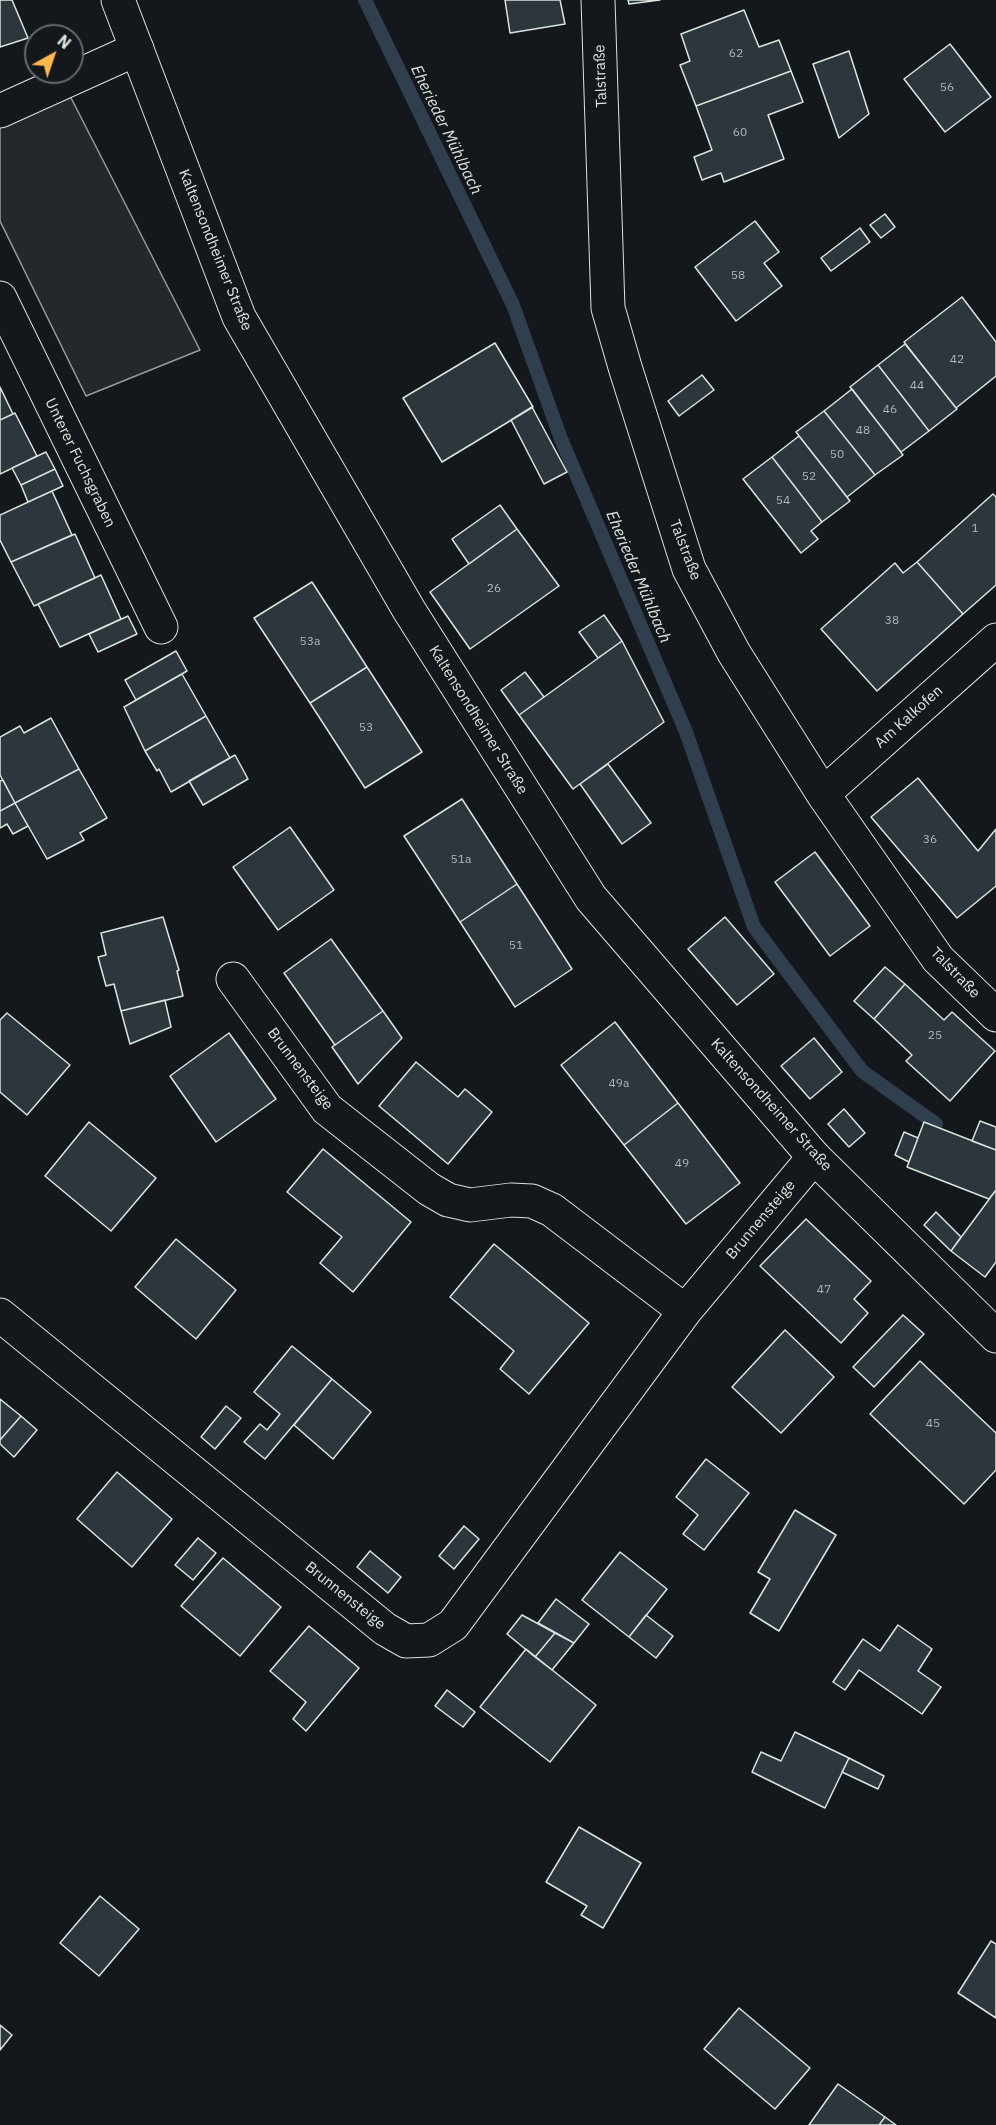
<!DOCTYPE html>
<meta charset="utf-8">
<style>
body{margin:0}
#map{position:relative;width:996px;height:2125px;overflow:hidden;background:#14181c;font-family:"IBM Plex Sans",sans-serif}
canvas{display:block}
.north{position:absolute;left:24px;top:24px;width:60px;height:60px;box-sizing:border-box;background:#14181c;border:2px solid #626a69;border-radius:50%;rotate:40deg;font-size:16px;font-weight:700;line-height:24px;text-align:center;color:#d8e6dc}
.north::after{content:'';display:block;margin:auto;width:21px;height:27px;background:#ffb74d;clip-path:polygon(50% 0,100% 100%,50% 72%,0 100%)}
</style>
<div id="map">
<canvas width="996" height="2125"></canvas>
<div class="north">N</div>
</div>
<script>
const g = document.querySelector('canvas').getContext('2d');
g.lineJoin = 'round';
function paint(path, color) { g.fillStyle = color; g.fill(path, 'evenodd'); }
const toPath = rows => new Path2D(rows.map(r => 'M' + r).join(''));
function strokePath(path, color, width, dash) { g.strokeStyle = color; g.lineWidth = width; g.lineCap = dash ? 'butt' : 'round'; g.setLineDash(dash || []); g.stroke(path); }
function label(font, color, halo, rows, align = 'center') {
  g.font = font + ' "IBM Plex Sans",sans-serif'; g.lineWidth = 4.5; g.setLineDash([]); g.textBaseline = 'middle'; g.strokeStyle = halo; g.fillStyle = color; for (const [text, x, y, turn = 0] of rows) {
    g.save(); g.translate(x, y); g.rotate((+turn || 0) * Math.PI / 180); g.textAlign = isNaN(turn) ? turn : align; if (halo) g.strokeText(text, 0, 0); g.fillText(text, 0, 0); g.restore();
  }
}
const parking = toPath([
 [68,92,200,350,86,396,0,221,0,122,68,92]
]);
const stream = toPath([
 [365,0,513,305,561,439,686,732,754,927,862,1071,936,1124]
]);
const building = toPath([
 [0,0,12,0,28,38,0,47,0,0],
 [505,0,560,0,565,24,510,33,505,0],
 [628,0,660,0,629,4,628,0],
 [744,10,759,47,779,40,791,71,696,106,680,65,690,61,681,34,744,10],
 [950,44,991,97,945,132,904,79,950,44],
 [849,51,869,114,839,138,813,64,849,51],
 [791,71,803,102,768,115,784,159,724,182,721,173,702,180,694,157,712,150,696,106,791,71],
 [885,214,895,227,881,238,870,225,885,214],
 [755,221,779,252,764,263,782,286,736,321,695,267,755,221],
 [860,228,870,242,831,271,821,258,860,228],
 [962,297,996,342,996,376,956,408,904,342,962,297],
 [495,343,533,407,442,462,403,398,495,343],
 [905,344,957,409,929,431,878,365,905,344],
 [878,365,929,431,901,452,850,387,878,365],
 [702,375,714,390,679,416,668,401,702,375],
 [0,387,13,414,0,420,0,387],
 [852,389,903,455,875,475,824,411,852,389],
 [532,407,567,472,544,484,511,420,532,407],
 [824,411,875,475,847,497,796,432,824,411],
 [15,413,37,456,0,474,0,420,15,413],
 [799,436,850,501,822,522,772,457,799,436],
 [46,452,55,469,21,485,12,468,46,452],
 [772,457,822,522,811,531,818,539,801,553,743,479,772,457],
 [55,469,63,486,28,502,21,485,55,469],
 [52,491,72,535,11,562,0,540,0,515,52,491],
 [993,494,996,497,996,585,963,614,917,562,993,494],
 [500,505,517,529,469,564,452,539,500,505],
 [517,529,559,586,470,649,430,592,517,529],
 [75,534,95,578,34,606,11,562,75,534],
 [917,562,963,614,877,691,821,629,895,563,903,573,917,562],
 [101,575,121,619,60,647,38,604,101,575],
 [312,582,367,667,310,703,254,618,312,582],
 [604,615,622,641,598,658,579,632,604,615],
 [128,616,137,634,98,652,89,634,128,616],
 [622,641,664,722,573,789,519,715,622,641],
 [176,651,187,671,136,700,125,680,176,651],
 [367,667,422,752,365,788,310,703,367,667],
 [525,672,544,697,519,715,501,690,525,672],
 [182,674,206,716,145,751,124,707,182,674],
 [206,716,230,758,171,792,159,769,157,771,145,751,206,716],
 [51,718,79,769,15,803,0,775,0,737,20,726,24,733,51,718],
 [235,755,248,779,203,805,189,781,235,755],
 [608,764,651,823,622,844,580,784,608,764],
 [79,769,107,818,80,833,84,840,47,859,15,803,79,769],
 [918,778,978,851,996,829,996,886,957,918,871,817,918,778],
 [3,780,15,803,0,811,0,781,3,780],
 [462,799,517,884,460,922,404,836,462,799],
 [15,803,28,826,13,834,7,824,0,828,0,811,15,803],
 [290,827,334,890,278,930,233,867,290,827],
 [815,852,870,926,830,956,775,882,815,852],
 [517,884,572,969,515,1007,460,922,517,884],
 [163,917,179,970,177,971,183,996,121,1011,114,984,106,986,98,957,106,955,101,933,163,917],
 [725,917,774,974,737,1005,688,949,725,917],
 [331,939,383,1011,335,1045,284,973,331,939],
 [885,967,905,984,874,1019,854,1001,885,967],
 [905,984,944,1020,952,1012,995,1051,950,1101,906,1061,912,1055,874,1019,905,984],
 [165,1000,171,1027,130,1044,121,1011,165,1000],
 [383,1011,402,1038,358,1084,332,1047,383,1011],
 [7,1013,70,1065,27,1115,0,1092,0,1020,7,1013],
 [615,1022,678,1103,624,1145,561,1065,615,1022],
 [229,1033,276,1099,216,1142,170,1076,229,1033],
 [814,1038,842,1072,810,1099,781,1066,814,1038],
 [416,1062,458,1097,465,1089,492,1112,448,1164,379,1106,416,1062],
 [678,1103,740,1183,686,1224,624,1145,678,1103],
 [844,1109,865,1133,849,1147,828,1124,844,1109],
 [980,1121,996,1127,996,1150,972,1141,980,1121],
 [89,1122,156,1178,111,1231,45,1176,89,1122],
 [924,1122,996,1150,996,1190,989,1199,907,1167,924,1122],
 [904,1132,918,1138,909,1162,895,1155,904,1132],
 [323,1149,411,1222,353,1292,320,1263,342,1237,287,1192,323,1149],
 [996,1190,996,1262,985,1277,951,1251,996,1190],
 [936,1212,961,1237,951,1251,924,1225,936,1212],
 [806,1219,871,1281,854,1299,868,1313,841,1343,760,1266,806,1219],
 [176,1239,236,1290,196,1339,135,1287,176,1239],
 [494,1244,589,1323,529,1394,500,1369,514,1351,450,1297,494,1244],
 [903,1315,924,1334,874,1387,853,1367,903,1315],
 [785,1330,834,1377,781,1433,732,1387,785,1330],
 [292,1346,332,1379,265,1459,244,1442,260,1424,267,1430,280,1414,254,1392,292,1346],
 [920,1361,996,1433,996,1470,964,1504,870,1414,920,1361],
 [332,1379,371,1412,333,1459,294,1425,332,1379],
 [0,1399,21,1416,0,1440,0,1399],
 [226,1406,241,1418,215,1449,201,1437,226,1406],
 [21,1416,37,1430,14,1457,0,1444,0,1440,21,1416],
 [706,1459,749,1493,704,1550,683,1534,698,1515,676,1497,706,1459],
 [117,1472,172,1519,132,1567,77,1519,117,1472],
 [795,1510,836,1535,779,1631,750,1613,770,1579,758,1572,795,1510],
 [464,1526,479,1539,454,1569,439,1556,464,1526],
 [198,1538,216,1553,193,1580,175,1565,198,1538],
 [370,1551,401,1577,388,1593,357,1567,370,1551],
 [620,1552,667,1589,629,1637,582,1600,620,1552],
 [223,1558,281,1607,240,1656,181,1606,223,1558],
 [556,1599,589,1624,574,1643,538,1623,556,1599],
 [522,1615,555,1633,535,1657,507,1634,522,1615],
 [646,1615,673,1636,656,1658,629,1637,646,1615],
 [898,1625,932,1649,918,1671,941,1687,922,1714,859,1670,845,1690,833,1682,863,1639,880,1651,898,1625],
 [309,1626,359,1668,306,1731,293,1719,306,1702,270,1671,309,1626],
 [555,1633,574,1643,552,1670,535,1657,555,1633],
 [526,1649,596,1705,550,1762,480,1707,526,1649],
 [447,1690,475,1712,463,1727,435,1706,447,1690],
 [795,1732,849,1758,825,1808,752,1772,761,1752,781,1761,795,1732],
 [849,1758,884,1776,878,1789,842,1772,849,1758],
 [579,1827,641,1863,603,1928,581,1915,587,1906,546,1882,579,1827],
 [100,1896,139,1929,99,1976,60,1943,100,1896],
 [991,1941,996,1944,996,2018,958,1993,991,1941],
 [739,2008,810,2068,775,2109,704,2049,739,2008],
 [0,2025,12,2035,0,2050,0,2025],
 [838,2084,885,2117,879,2125,809,2125,838,2084],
 [885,2117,896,2125,879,2125,885,2117]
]);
const minor = toPath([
 [598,0,608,308,625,367,689,569,734,653,823,794,938,959,996,1015],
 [0,111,137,49],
 [0,298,161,627],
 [823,794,996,640],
 [233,979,327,1109,429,1189,448,1200,470,1205,511,1200,532,1201,552,1210,685,1311],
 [0,1315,385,1629,406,1641,429,1640,453,1625,685,1311,814,1157]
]);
const secondary = toPath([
 [118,0,239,317,409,610,591,898,814,1157,996,1336]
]);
const numberNames = [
 ["62",736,54],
 ["56",947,88],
 ["60",740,133],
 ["58",738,276],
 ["42",957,360],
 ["44",917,386],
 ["46",890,410],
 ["48",863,431],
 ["50",837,455],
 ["52",809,477],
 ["54",783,501],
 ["1",975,529],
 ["26",494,589],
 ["38",892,621],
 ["53a",310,642],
 ["53",366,728],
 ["36",930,840],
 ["51a",461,860],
 ["51",516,946],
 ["25",935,1036],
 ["49a",619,1084],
 ["49",682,1164],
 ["47",824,1290],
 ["45",933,1424]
];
const streetNames = [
 ["Talstraße",601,76,-92],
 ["Kaltensondheimer Straße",215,250,68],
 ["Unterer Fuchsgraben",80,463,64],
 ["Talstraße",685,550,69],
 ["Am Kalkofen",909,717,-42],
 ["Kaltensondheimer Straße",478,720,58],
 ["Talstraße",955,973,46],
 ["Brunnensteige",300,1069,53],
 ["Kaltensondheimer Straße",771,1105,48],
 ["Brunnensteige",761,1220,-50],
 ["Brunnensteige",345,1596,39]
];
const waterNames = [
 ["Eherieder Mühlbach",446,130,64],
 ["Eherieder Mühlbach",638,577,67]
];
paint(parking, '#24282b');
strokePath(parking, '#939e99', 1.5);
strokePath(stream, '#2f3f4d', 14);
paint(building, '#2c363c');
strokePath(building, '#d8e6dc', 1.5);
strokePath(minor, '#d8e6dc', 35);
strokePath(secondary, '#d8e6dc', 35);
strokePath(minor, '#14181c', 33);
strokePath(secondary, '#14181c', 33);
label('12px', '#adbab4', null, numberNames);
label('15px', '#d8e6dc', '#14181c', streetNames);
label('italic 16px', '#d8e6dc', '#14181c', waterNames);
</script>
